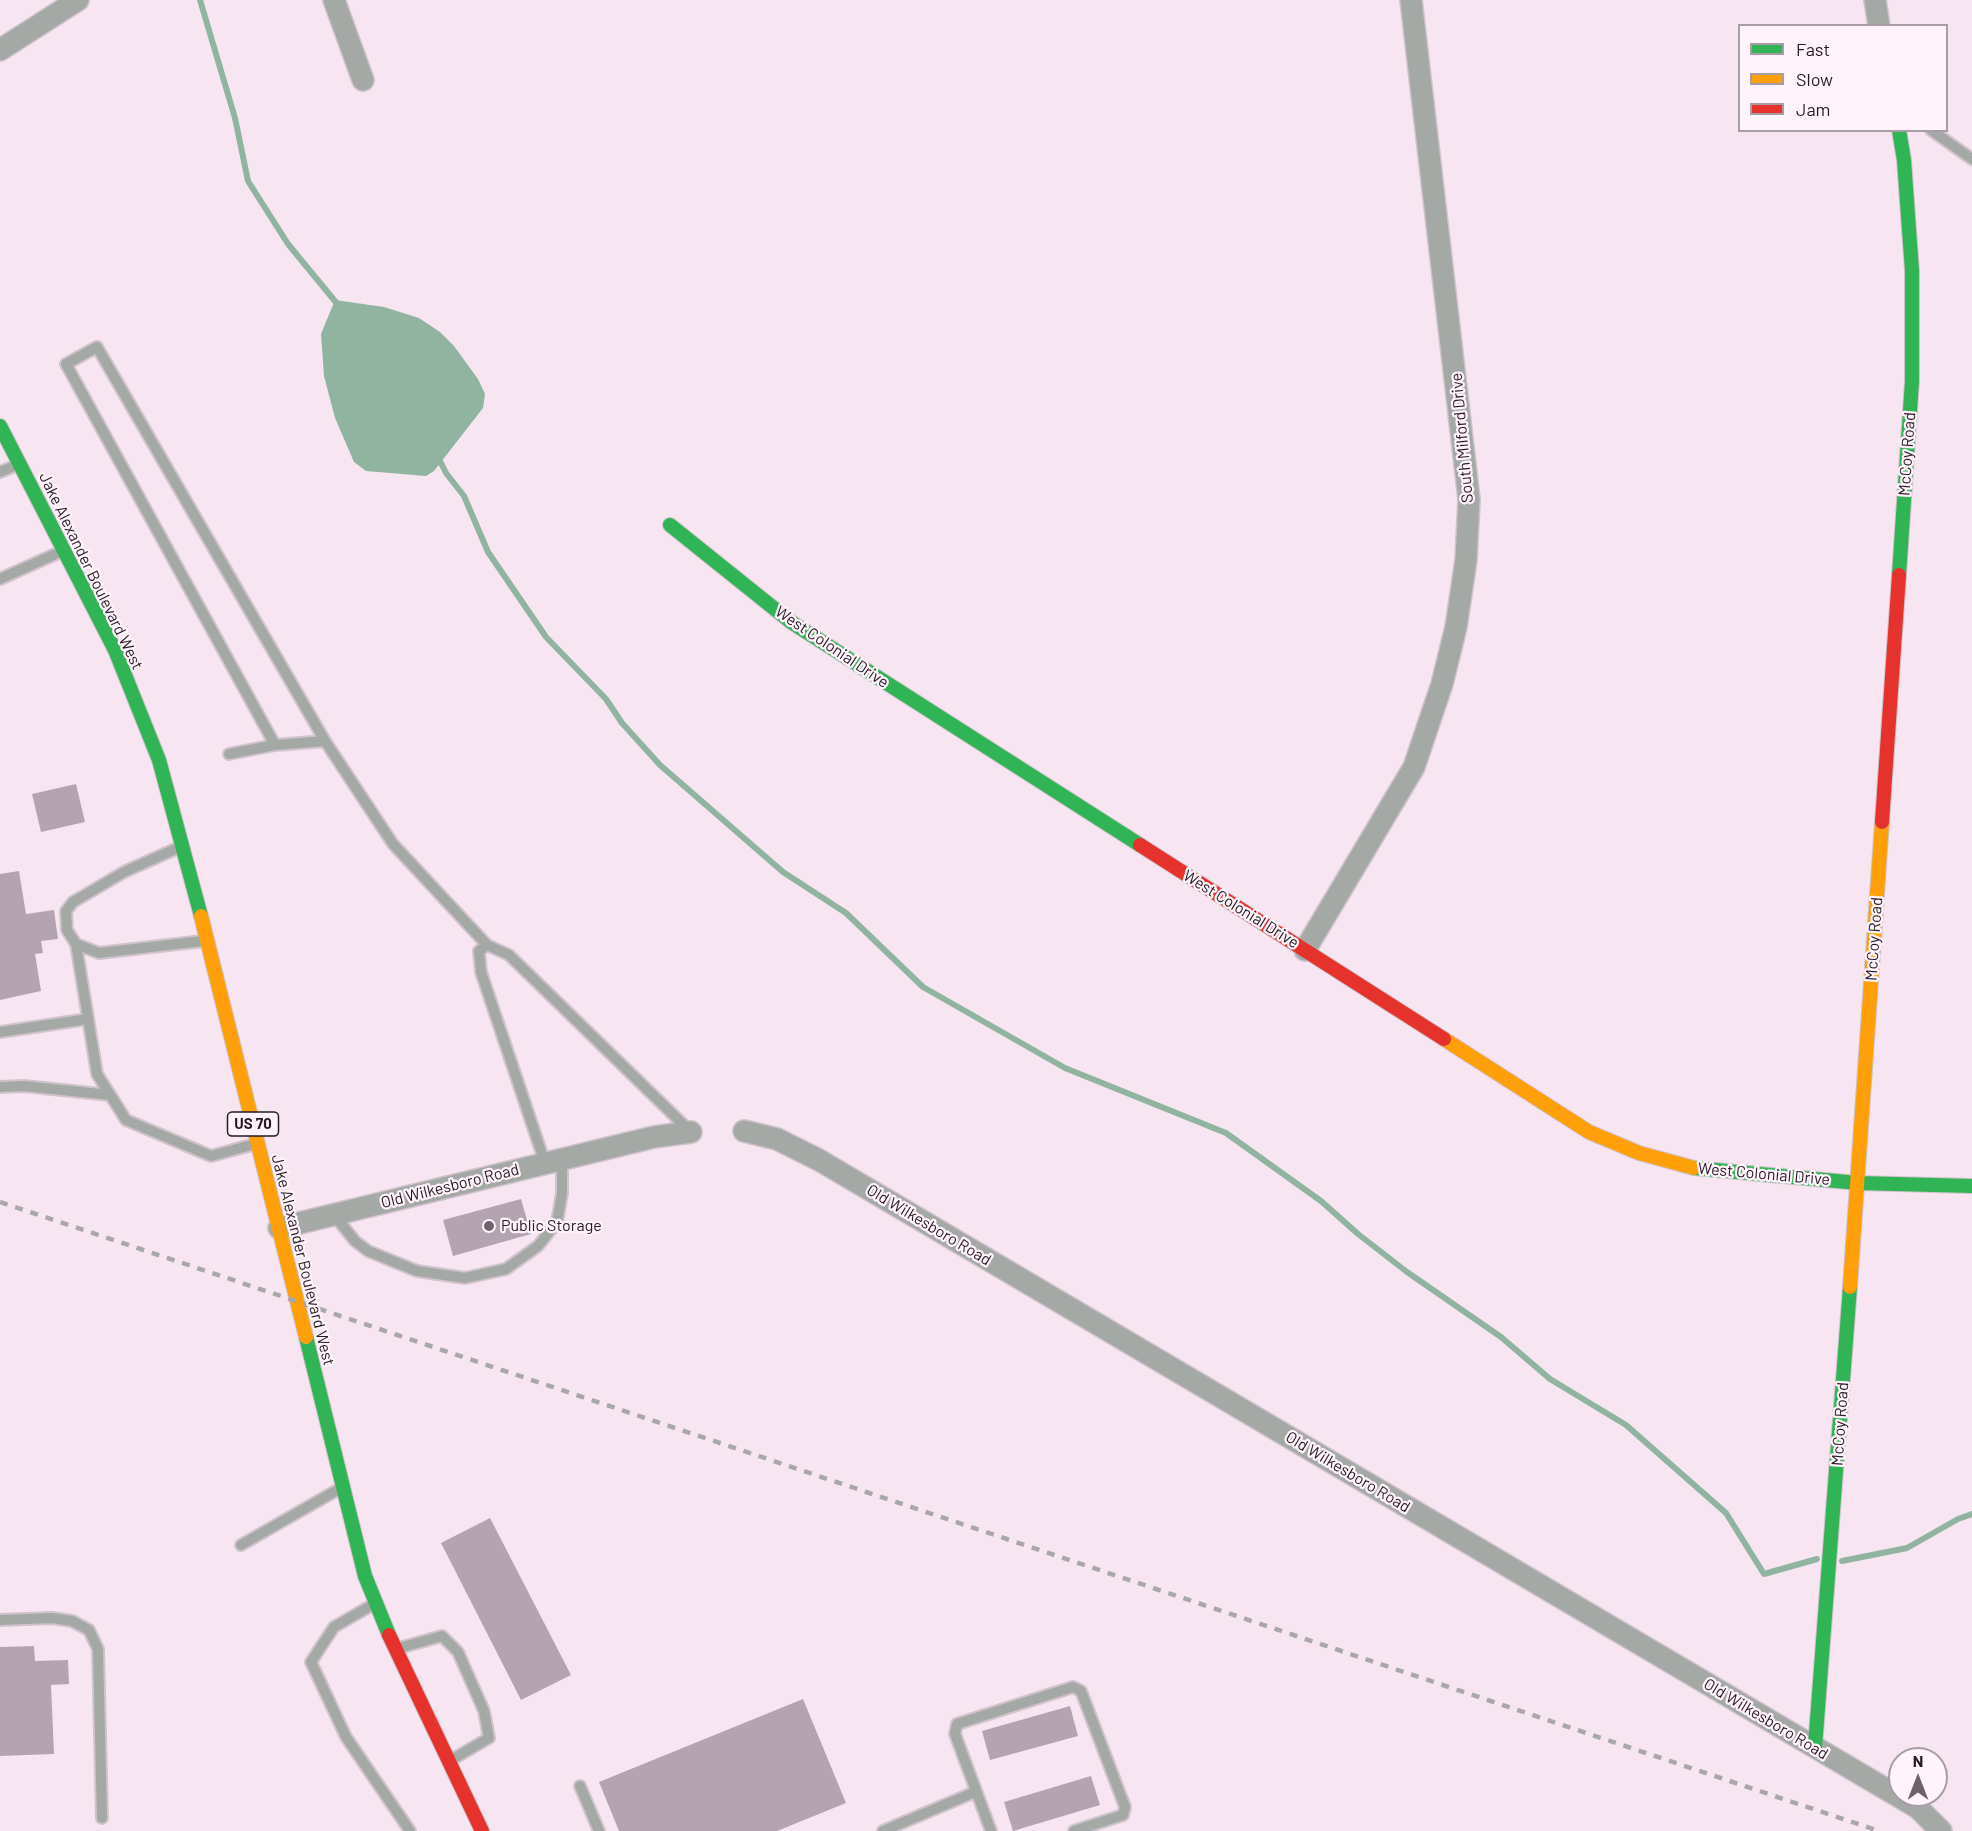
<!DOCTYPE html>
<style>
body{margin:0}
#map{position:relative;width:1972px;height:1831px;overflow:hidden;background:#f7e6f2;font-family:Barlow,sans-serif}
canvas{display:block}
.legend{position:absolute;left:1738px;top:24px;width:210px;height:108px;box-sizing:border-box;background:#fff3fc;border:2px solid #a89da5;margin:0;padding:8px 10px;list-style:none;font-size:18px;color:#261b23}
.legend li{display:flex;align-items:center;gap:12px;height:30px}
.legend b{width:30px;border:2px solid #a89da5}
.north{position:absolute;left:1888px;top:1747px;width:60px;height:60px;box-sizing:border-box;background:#fff3fc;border:2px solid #a89da5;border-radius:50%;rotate:0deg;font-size:16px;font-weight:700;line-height:24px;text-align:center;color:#261b23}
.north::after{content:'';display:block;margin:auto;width:21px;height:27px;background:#6f626b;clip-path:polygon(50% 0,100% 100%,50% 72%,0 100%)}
</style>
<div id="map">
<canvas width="1972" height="1831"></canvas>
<ul class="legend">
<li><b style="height:8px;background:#30b455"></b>Fast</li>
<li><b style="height:8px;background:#ff9f0a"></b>Slow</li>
<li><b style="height:8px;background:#e5322d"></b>Jam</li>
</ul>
<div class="north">N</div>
</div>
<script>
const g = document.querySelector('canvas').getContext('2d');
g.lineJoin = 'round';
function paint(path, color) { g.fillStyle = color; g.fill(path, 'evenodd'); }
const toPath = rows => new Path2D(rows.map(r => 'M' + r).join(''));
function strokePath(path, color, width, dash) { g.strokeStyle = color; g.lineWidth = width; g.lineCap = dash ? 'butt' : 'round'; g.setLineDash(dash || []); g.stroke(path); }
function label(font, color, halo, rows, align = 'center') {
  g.font = font + ' Barlow,sans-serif'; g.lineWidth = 4.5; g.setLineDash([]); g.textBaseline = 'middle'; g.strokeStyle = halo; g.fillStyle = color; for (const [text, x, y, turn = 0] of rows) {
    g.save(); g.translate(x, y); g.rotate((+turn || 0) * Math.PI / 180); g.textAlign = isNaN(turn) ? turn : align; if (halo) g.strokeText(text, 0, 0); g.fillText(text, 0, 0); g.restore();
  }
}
const water = toPath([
 [335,300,384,307,419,318,440,332,454,346,478,379,485,394,483,408,434,471,426,476,366,471,354,462,335,418,324,376,321,334]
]);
const stream = toPath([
 [200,0,235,118,248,181,288,244,339,306],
 [437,455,446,473,464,496,488,552,546,637,606,699,622,723,660,765,783,872,846,913,923,987,1065,1068,1226,1133,1321,1201,1358,1234,1407,1272,1501,1337,1550,1379,1626,1425,1726,1513,1764,1574,1817,1559],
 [1842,1561,1907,1548,1958,1519,1972,1514]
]);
const building = toPath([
 [76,784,85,822,41,832,32,794],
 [19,871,26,914,54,910,58,939,41,941,43,953,35,954,41,991,0,1000,0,874],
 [521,1199,531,1234,453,1256,443,1220],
 [490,1518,571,1675,521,1700,441,1543],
 [34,1646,35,1661,68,1660,69,1684,51,1685,54,1754,0,1756,0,1647],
 [803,1699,846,1803,777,1831,619,1831,599,1782],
 [1070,1706,1078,1736,990,1760,982,1731],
 [1091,1776,1100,1805,1013,1831,1004,1802]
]);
const lane = toPath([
 [1931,130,1972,159],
 [0,472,17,465],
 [0,579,60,552],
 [325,741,275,745,66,364,97,347,325,741,393,844,487,945],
 [229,754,275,745],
 [180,847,124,872,73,902,66,911,67,930,76,944,99,953,203,941],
 [76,944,97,1074,126,1120,211,1156,255,1144],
 [0,1032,88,1019],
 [0,1087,24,1086,110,1095],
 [545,1163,481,972,479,951,487,945,509,955,691,1132],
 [334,1215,355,1241,368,1251,417,1271,465,1278,506,1269,538,1246,557,1222,562,1193,562,1159],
 [241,1545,339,1489],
 [374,1604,334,1627,311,1662,346,1737,410,1831],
 [0,1620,52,1618,72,1621,89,1630,98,1649,102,1818],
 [399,1648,442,1636,458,1652,484,1711,489,1738,451,1760],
 [580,1786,599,1831],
 [883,1831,975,1792],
 [991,1831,955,1734,957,1724,1073,1687,1081,1691,1125,1807,1123,1815,1074,1831]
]);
const street = toPath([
 [334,0,363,80],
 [1875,0,1879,26],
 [0,50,78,0],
 [1305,950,1414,767,1442,684,1456,627,1466,560,1469,499,1411,0],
 [744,1131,777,1139,819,1160,1918,1808,1941,1831],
 [279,1228,654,1137,691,1132]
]);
const fast = toPath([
 [0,426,115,650,159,760,201,916],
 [670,525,791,622,1140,845],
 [1899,575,1912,381,1912,271,1904,160,1899,130],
 [1694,1168,1858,1183,1972,1186],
 [306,1337,365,1576,389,1635],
 [1815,1747,1850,1287]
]);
const slow = toPath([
 [201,916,306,1337],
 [1444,1039,1589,1132,1639,1153,1694,1168],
 [1850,1287,1882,822]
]);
const jam = toPath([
 [1882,822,1899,575],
 [1140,845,1444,1039],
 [389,1635,482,1831]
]);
const rail = toPath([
 [0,1202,1879,1831]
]);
const markers = [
 [489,1226,6,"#6f626b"]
];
const shields = [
 [253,1124,51]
];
const shieldNames = [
 ["US 70",253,1124]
];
const streetNames = [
 ["South Milford Drive",1462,438,-95],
 ["McCoy Road",1907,454,-86],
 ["Jake Alexander Boulevard West",91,571,64],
 ["West Colonial Drive",832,647,34],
 ["West Colonial Drive",1241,909,32],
 ["McCoy Road",1874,939,-86],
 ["West Colonial Drive",1764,1174,5],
 ["Old Wilkesboro Road",450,1186,-14],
 ["Old Wilkesboro Road",929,1225,31],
 ["Jake Alexander Boulevard West",303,1260,76],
 ["McCoy Road",1840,1424,-86],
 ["Old Wilkesboro Road",1348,1472,31],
 ["Old Wilkesboro Road",1766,1719,31]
];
const poiNames = [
 ["Public Storage",501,1226]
];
paint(water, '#91b4a1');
strokePath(stream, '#91b4a1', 6);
paint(building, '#b4a4b1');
strokePath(lane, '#d0c3cc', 14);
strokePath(street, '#d0c3cc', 24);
strokePath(fast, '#d0c3cc', 16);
strokePath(slow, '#d0c3cc', 16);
strokePath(jam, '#d0c3cc', 16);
strokePath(lane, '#a4a9a6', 10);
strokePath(street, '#a4a9a6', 21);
strokePath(fast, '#30b455', 14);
strokePath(slow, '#ff9f0a', 14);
strokePath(jam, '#e5322d', 14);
strokePath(rail, '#aaa7aa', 4.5, [8, 8]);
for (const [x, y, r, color] of markers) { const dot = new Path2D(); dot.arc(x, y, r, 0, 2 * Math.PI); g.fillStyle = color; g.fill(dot); strokePath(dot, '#fff3fc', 2); }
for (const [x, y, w] of shields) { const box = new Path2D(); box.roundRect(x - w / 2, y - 12, w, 24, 4.5); g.fillStyle = '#fff3fc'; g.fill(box); strokePath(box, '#261b23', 1.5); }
label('bold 15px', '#261b23', null, shieldNames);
label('16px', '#261b23', '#fff3fc', streetNames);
label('16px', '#261b23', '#fff3fc', poiNames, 'left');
</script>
